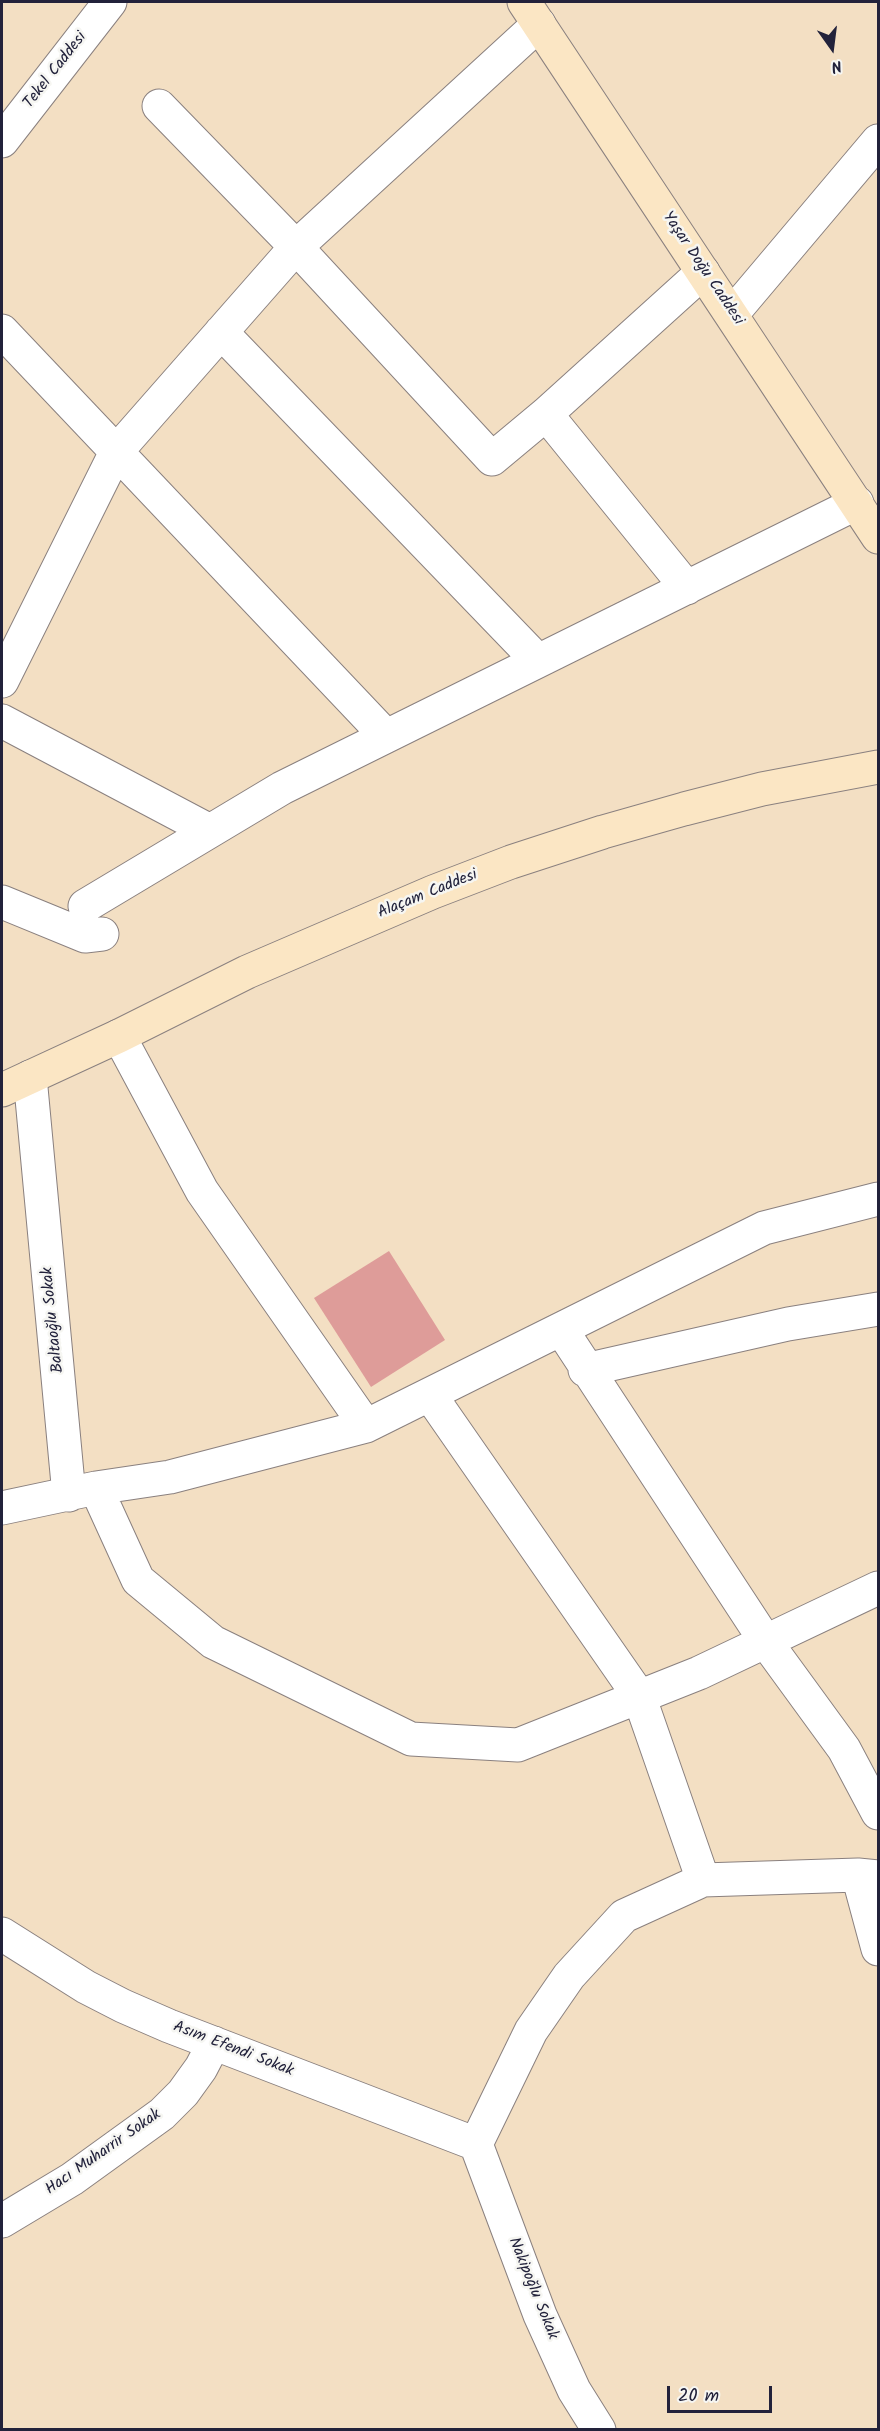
<!DOCTYPE html>
<meta charset="utf-8">
<style>
body{margin:0}
#map{position:relative;width:880px;height:2431px;overflow:hidden;background:#f3dfc3;font-family:Kalam,sans-serif}
canvas{display:block}
.frame{position:absolute;inset:0;border:3px solid #22223b;pointer-events:none}
.north{position:absolute;left:802px;top:18px;width:60px;height:60px;-webkit-text-stroke:4px #f6f6f2;paint-order:stroke;rotate:166deg;font-size:16px;font-weight:700;line-height:24px;text-align:center;color:#22223b}
.north::after{content:'';display:block;margin:auto;width:21px;height:27px;background:#22223b;clip-path:polygon(50% 0,100% 100%,50% 72%,0 100%)}
.scale{position:absolute;left:667px;top:2386px;width:105px;height:27px;box-sizing:border-box;border:3px solid #22223b;border-top:0;padding-left:8px;font-size:18px;line-height:21px;white-space:nowrap;color:#22223b;-webkit-text-stroke:4px #f6f6f2;paint-order:stroke}
</style>
<div id="map">
<canvas width="880" height="2431"></canvas>
<div class="frame"></div>
<div class="north">N</div>
<div class="scale">20 m</div>
</div>
<script>
const g = document.querySelector('canvas').getContext('2d');
g.lineJoin = 'round';
function paint(path, color) { g.fillStyle = color; g.fill(path, 'evenodd'); }
const toPath = rows => new Path2D(rows.map(r => 'M' + r).join(''));
function strokePath(path, color, width, dash) { g.strokeStyle = color; g.lineWidth = width; g.lineCap = dash ? 'butt' : 'round'; g.setLineDash(dash || []); g.stroke(path); }
function label(font, color, halo, rows, align = 'center') {
  g.font = font + ' Kalam,sans-serif'; g.lineWidth = 5; g.setLineDash([]); g.textBaseline = 'middle'; g.strokeStyle = halo; g.fillStyle = color; for (const [text, x, y, turn = 0] of rows) {
    g.save(); g.translate(x, y); g.rotate((+turn || 0) * Math.PI / 180); g.textAlign = isNaN(turn) ? turn : align; if (halo) g.strokeText(text, 0, 0); g.fillText(text, 0, 0); g.restore();
  }
}
const building = toPath([
 [389,1251,445,1340,371,1387,314,1298]
]);
const minor = toPath([
 [159,106,296,247,492,459,546,414,703,272],
 [732,314,878,141],
 [2,331,386,736],
 [221,332,538,661],
 [546,414,687,588],
 [2,681,116,452,296,247,539,24],
 [2,721,210,831],
 [2,902,85,936,102,934],
 [85,906,282,788,857,503],
 [119,1036,202,1191,366,1426],
 [30,1077,69,1495],
 [561,1329,766,1642,844,1749,878,1813],
 [585,1370,788,1324,878,1309],
 [430,1395,639,1696,703,1880],
 [96,1488,138,1580,213,1642,411,1739,518,1745,699,1673,878,1588],
 [2,1508,96,1488,170,1477,366,1426,764,1228,878,1199],
 [858,1875,878,1949],
 [2,1934,86,1987,123,2006,169,2026,476,2144],
 [476,2144,531,2031,569,1976,624,1916,703,1880,858,1875,878,1877],
 [476,2144,540,2315,574,2390,599,2430],
 [2,2221,72,2179,162,2114,183,2093,201,2068,214,2043]
]);
const tertiary = toPath([
 [2,141,110,2]
]);
const secondary = toPath([
 [524,2,878,537],
 [2,1090,119,1036,247,972,433,892,511,862,603,832,684,809,762,789,878,767]
]);
const streetNames = [
 ["Tekel Caddesi",56,71,-52],
 ["Yaşar Doğu Caddesi",702,269,56],
 ["Alaçam Caddesi",428,895,-22],
 ["Baltaoğlu Sokak",54,1320,-96],
 ["Asım Efendi Sokak",233,2050,21],
 ["Hacı Muharrir Sokak",104,2153,-35],
 ["Nakipoğlu Sokak",532,2289,68]
];
paint(building, '#de9c99');
strokePath(minor, '#8a807f', 35);
strokePath(tertiary, '#8a807f', 35);
strokePath(secondary, '#8a807f', 35);
strokePath(minor, '#fff', 33);
strokePath(tertiary, '#fff', 33);
strokePath(secondary, '#fbe6c4', 33);
label('16px', '#22223b', '#f6f6f2', streetNames);
</script>
